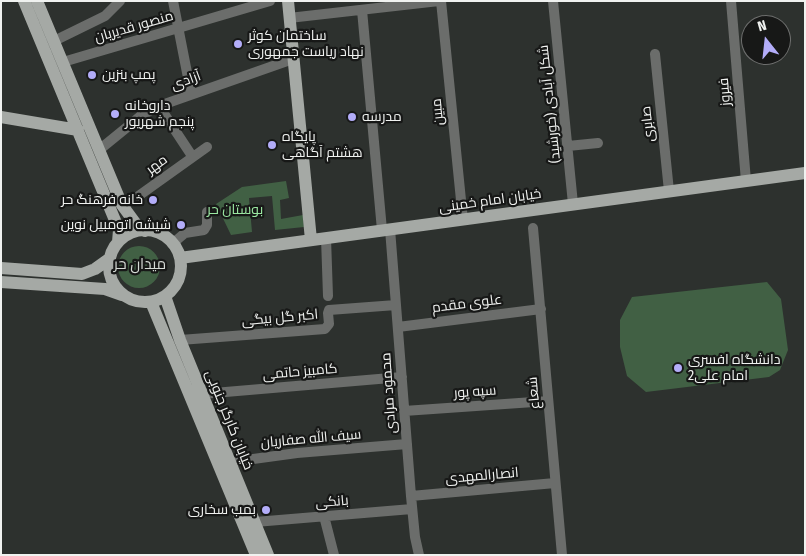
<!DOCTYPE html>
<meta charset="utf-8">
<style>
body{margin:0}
#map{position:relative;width:806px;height:556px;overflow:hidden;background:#2d312e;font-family:"Fira Sans Condensed",sans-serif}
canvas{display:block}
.frame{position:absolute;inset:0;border:2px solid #f0f2f0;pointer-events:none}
.north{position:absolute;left:741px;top:15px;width:50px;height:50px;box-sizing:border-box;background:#171817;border:1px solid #6e6f6e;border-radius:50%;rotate:344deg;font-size:14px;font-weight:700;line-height:20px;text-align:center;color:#f0f2f0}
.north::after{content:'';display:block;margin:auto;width:18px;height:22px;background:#b3adf9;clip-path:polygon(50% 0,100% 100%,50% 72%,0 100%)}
</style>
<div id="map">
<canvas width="806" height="556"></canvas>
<div class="frame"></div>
<div class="north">N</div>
</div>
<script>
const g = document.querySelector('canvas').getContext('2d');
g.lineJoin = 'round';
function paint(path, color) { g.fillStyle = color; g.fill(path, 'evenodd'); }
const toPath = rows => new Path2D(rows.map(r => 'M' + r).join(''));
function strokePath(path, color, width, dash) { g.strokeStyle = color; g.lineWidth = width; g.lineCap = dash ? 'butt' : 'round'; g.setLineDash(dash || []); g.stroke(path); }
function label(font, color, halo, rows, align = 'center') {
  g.font = font + ' "Fira Sans Condensed",Cairo,sans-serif'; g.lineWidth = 4.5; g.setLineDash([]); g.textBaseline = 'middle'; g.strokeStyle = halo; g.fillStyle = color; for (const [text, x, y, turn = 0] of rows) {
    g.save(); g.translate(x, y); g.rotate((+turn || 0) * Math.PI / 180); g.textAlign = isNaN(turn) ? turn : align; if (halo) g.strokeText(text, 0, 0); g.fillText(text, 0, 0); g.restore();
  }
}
const green = toPath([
 [286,181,289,198,280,200,281,219,303,215,304,227,275,230,272,196,249,198,252,232,231,235,216,204,242,187],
 '118 267a21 21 0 1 1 42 0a21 21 0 1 1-42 0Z',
 [767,282,781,299,788,350,780,370,769,377,646,392,627,376,620,347,620,320,632,297]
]);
const minor = toPath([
 [173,1,191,93],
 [441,1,463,220],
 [553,1,573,204],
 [731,1,746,181],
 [362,10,382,230],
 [289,18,439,1],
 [54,41,105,16,120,1],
 [655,54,669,191],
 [63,62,270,1],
 [159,106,192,156],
 [568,146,598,143],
 [99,150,142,115,159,106,293,59],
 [122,205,137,197,207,147],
 [533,228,562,555],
 [390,229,411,496,415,537,419,555],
 [326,238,328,296],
 [172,244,185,233,204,230,207,225,207,212],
 [398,327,541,309],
 [180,340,325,329,329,324,328,313,329,310,396,305],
 [202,394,402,377],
 [404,411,548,401],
 [224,463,297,453,407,444],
 [411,496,555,483],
 [324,516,334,555],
 [255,522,412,509]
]);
const major = toPath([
 [24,1,119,230,118,242],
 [37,1,122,205,136,224,145,231],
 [288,1,311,240],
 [1,117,78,130],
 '109 266a36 36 0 1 1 72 0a36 36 0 1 1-72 0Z',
 [180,258,805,173],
 [1,268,82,274,95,269,109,259],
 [1,282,105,289,122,295],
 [165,296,180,340,268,555],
 [151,302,256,555]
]);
const markers = [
 [238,44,5,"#b3adf9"],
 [92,75,5,"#b3adf9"],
 [115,114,5,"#b3adf9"],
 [352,117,5,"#b3adf9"],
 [272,145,5,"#b3adf9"],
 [153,200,5,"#b3adf9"],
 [181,225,5,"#b3adf9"],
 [678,368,5,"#b3adf9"],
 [266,510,5,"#b3adf9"]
];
const streetNames = [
 ["منصور قدیریان",134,27,-16],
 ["آزادی",186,81,-20],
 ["فیروز",725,92,-95],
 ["شکل آبادی (خورشید)",550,104,-96],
 ["مبین",438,112,-96],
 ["صابری",648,124,-96],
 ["مهر",157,165,-36],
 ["خیابان امام خمینی",490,201,-8],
 ["علوی مقدم",467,304,-7],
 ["اکبر گل بیگی",280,318,-5],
 ["کامبیز حاتمی",300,372,-5],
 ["سپه پور",475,392,-4],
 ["محمود مرادی",389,393,-94],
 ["شعاع",534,393,-95],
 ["خیابان کارگر جنوبی",229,420,68],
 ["سیف الله صفاریان",311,439,-5],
 ["انصارالمهدی",482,476,-5],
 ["بانکی",332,502,-5]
];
const poiNames = [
 ["ساختمان کوثر",248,36],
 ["نهاد ریاست جمهوری",248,52],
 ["پمپ بنزین",102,75],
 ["داروخانه",125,106],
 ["پنجم شهریور",125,122],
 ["مدرسه",362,117],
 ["پایگاه",282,137],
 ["هشتم آگاهی",282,153],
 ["خانه فرهنگ حر",143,200,"right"],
 ["شیشه اتومبیل نوین",171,225,"right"],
 ["دانشگاه افسری",688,360],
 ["امام علی2",688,376],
 ["بمب سخاری",256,510,"right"]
];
const parkNames = [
 ["بوستان حر",235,210]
];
const neighbourhoodNames = [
 ["میدان حر",140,265]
];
paint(green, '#416044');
strokePath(minor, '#6b6d6b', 10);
strokePath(major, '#a5a9a5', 12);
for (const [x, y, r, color] of markers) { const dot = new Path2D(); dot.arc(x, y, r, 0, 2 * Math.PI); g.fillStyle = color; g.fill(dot); strokePath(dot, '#171817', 2); }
label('14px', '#f0f2f0', '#171817', streetNames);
label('14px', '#f0f2f0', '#171817', poiNames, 'left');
label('14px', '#9be8a2', '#171817', parkNames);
label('15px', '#d5dad5', '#171817', neighbourhoodNames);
</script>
